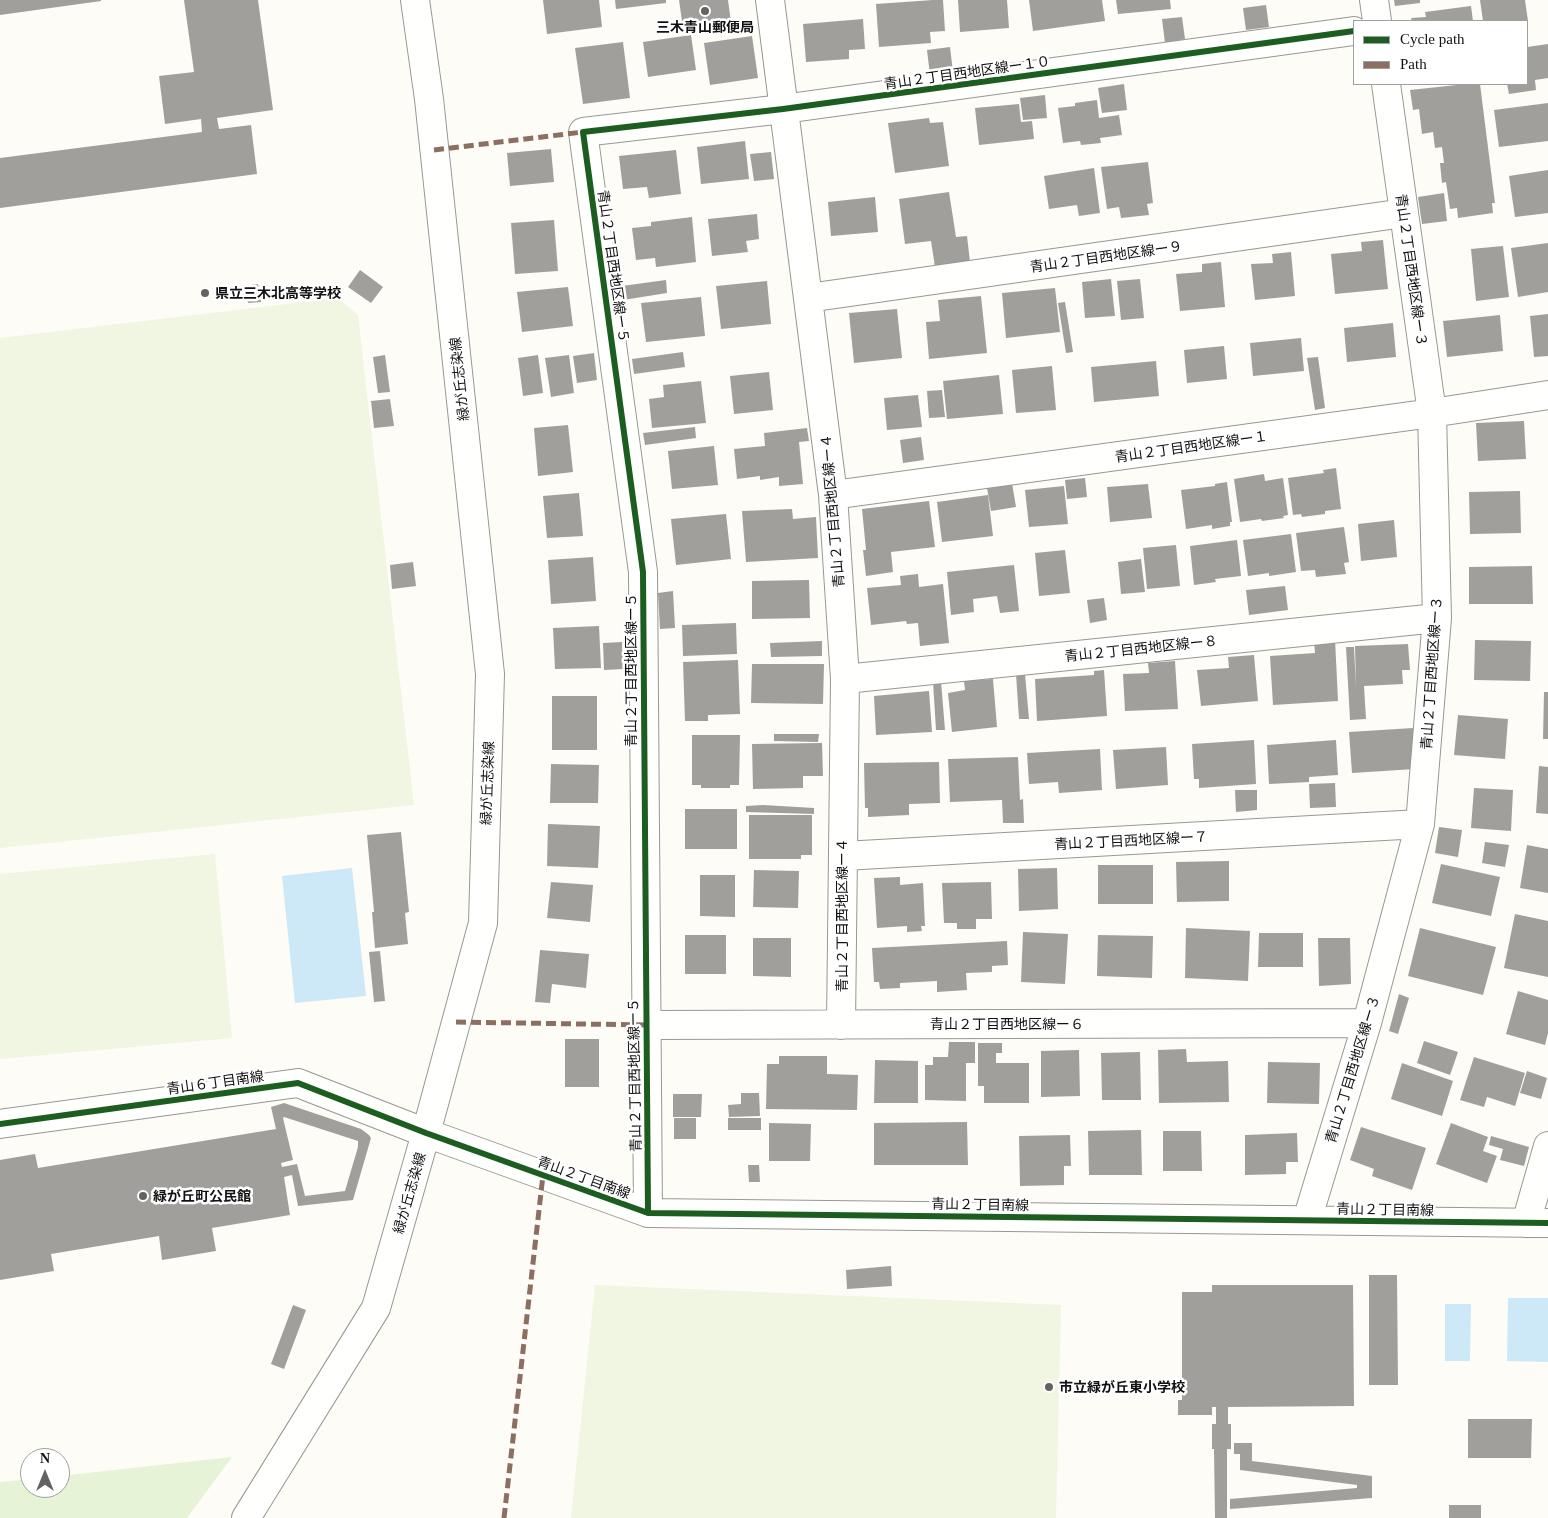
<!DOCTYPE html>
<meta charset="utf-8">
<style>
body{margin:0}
#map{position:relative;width:1548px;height:1518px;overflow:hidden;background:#fdfcf7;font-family:Georgia,serif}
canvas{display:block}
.legend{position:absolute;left:1353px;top:20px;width:175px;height:65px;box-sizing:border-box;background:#fff;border:1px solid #a0a0a0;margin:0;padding:6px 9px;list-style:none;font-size:15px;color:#111}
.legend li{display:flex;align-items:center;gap:10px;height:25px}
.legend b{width:25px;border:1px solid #a0a0a0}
.north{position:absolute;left:20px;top:1448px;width:50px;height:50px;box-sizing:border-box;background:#fff;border:1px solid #a0a0a0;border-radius:50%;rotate:0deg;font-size:14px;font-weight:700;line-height:20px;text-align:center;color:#111}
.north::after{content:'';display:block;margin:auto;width:18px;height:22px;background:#646362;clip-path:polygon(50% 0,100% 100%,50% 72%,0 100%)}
</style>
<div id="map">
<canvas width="1548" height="1518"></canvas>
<ul class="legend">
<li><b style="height:6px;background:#1b5e20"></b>Cycle path</li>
<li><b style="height:6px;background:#8d6e63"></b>Path</li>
</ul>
<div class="north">N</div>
</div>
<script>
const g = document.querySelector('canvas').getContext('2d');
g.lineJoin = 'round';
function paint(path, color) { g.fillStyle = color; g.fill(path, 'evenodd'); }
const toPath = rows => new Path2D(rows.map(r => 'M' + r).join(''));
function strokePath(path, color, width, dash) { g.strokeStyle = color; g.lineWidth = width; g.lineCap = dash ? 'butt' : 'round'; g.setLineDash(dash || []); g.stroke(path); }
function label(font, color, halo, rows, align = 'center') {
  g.font = font + ' Georgia,"Noto Sans JP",serif'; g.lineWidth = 5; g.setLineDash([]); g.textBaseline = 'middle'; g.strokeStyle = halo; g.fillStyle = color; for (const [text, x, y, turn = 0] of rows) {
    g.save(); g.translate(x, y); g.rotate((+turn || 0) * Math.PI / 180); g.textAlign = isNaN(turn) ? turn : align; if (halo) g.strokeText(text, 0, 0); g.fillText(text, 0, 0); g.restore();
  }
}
const green = toPath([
 [232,1457,187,1518,0,1518,0,1482,30,1479,30,1488,60,1488,60,1476]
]);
const pitch = toPath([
 [338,298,358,315,414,805,0,848,0,338],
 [215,854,232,1038,0,1059,0,874],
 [595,1285,1061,1305,1056,1518,571,1518]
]);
const water = toPath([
 [352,868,366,996,295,1003,282,876],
 [1508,1298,1548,1298,1548,1362,1507,1361],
 [1445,1304,1471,1304,1470,1361,1445,1361]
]);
const building = toPath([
 [0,0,101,0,101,1,0,15],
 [184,0,258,0,273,110,217,118,219,129,251,125,257,174,0,208,0,158,202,132,201,119,165,124,159,76,194,72],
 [543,0,599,0,602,27,547,34],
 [615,0,666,0,666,3,616,9],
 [679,0,728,0,731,22,683,28],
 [933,0,943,0,945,31,930,32,931,43,879,47,876,4],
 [958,0,1007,0,1009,28,960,32],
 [1029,0,1102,0,1105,21,1033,31],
 [1116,0,1170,0,1171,9,1118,14],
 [1394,0,1420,0,1420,3,1395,6],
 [1480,0,1525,0,1528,21,1483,21],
 [1266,5,1269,27,1246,30,1243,8],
 [1471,6,1473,21,1412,21,1411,18,1426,17,1425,12],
 [1182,17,1185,39,1165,43,1162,19],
 [863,19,865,49,849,50,849,59,806,62,803,24],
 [691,35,696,70,648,77,643,42],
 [752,36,758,78,710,85,704,43],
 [623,42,630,98,583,104,575,48],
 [1548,44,1548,78,1535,80,1536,90,1509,94,1507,84,1527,84,1527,47],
 [950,47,953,72,930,75,927,50],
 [1124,84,1127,110,1102,113,1098,88],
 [1466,84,1480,84,1495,203,1492,203,1493,213,1458,218,1457,208,1450,209,1446,182,1442,183,1440,163,1444,163,1442,147,1435,148,1433,132,1422,134,1419,109,1413,110,1410,90],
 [1045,95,1047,118,1023,120,1020,98],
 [1097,100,1099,118,1119,115,1122,135,1100,138,1101,143,1081,145,1080,141,1063,143,1058,108,1075,106,1075,103],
 [1548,103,1548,141,1499,147,1494,110],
 [1019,104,1021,122,1032,121,1034,139,979,145,975,108],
 [929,118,930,123,943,122,949,166,895,173,888,123],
 [745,141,749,179,701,184,697,147],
 [551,149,554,182,510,186,507,153],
 [676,150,681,194,649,198,647,187,623,189,619,156],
 [771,152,774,179,754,181,750,154],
 [1148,162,1153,203,1147,204,1149,215,1121,218,1119,207,1107,209,1101,167],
 [1094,168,1100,213,1079,216,1077,205,1049,209,1044,176],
 [1548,170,1548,213,1515,217,1509,176],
 [949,192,956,237,967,236,970,262,935,267,931,241,905,244,899,199],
 [1444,193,1447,221,1422,224,1418,197],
 [875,197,878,232,831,236,828,202],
 [757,214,759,239,746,241,748,252,712,256,708,219],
 [692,217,696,262,656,267,655,258,636,260,632,228,651,226,651,222],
 [554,220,558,271,515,274,511,223],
 [1383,240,1388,289,1335,294,1331,254,1362,251,1361,242],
 [1548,243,1548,292,1518,297,1511,248],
 [1503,246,1509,297,1476,301,1471,249],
 [1291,252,1295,296,1255,300,1251,264,1273,263,1272,254],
 [1221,262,1225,307,1180,311,1176,274,1202,272,1202,264],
 [360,270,383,287,371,303,348,287],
 [1111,279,1115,316,1085,318,1082,282],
 [1140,279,1144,318,1121,320,1117,281],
 [666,280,667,293,623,300,622,286],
 [767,281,771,324,721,329,716,286],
 [258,284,261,302,248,303,245,286],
 [568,287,573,326,522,332,517,292],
 [1055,288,1060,332,1006,338,1002,293],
 [981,296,987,353,929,359,926,322,940,321,938,300],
 [701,297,705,336,646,342,641,303],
 [1065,302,1073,352,1066,353,1058,303],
 [897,309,902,358,854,363,849,313],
 [1548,314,1548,356,1534,357,1530,316],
 [1500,315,1503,351,1447,357,1443,321],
 [1393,323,1396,357,1347,362,1344,328],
 [1301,338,1304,371,1253,376,1250,343],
 [1224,346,1227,379,1187,383,1184,350],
 [683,352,685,367,634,374,632,359],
 [594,353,597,380,577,383,573,356],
 [385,355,390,392,378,393,373,357],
 [538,355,543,393,523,396,518,358],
 [569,355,574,393,551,397,545,358],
 [1318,357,1325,408,1315,410,1307,358],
 [1156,361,1159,396,1094,402,1091,367],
 [1052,366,1056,410,1016,413,1012,370],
 [769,372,773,410,734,414,730,376],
 [999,375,1003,414,947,419,943,381],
 [701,381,706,423,652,428,649,399,664,397,663,385],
 [942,390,945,417,929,418,927,391],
 [918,395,922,427,887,430,884,398],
 [390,399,394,426,374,428,371,401],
 [1524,421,1526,459,1478,461,1476,423],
 [568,425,573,472,538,476,534,428],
 [695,427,696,438,645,445,643,433],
 [807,428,809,441,799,442,803,484,779,486,779,477,760,480,760,476,737,479,734,449,765,446,764,433],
 [921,437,924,460,903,463,900,440],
 [714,446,718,485,672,489,668,451],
 [1336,468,1341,509,1325,511,1325,514,1302,517,1301,514,1293,515,1288,478,1324,473,1323,470],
 [1264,474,1265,481,1283,478,1288,515,1283,516,1284,518,1262,521,1261,519,1240,522,1234,479],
 [1085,478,1087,497,1067,499,1065,480],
 [1227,482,1232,522,1230,522,1230,526,1212,529,1212,525,1186,529,1181,490,1215,486,1215,484],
 [1012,483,1016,507,991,511,987,488],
 [1148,484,1152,518,1110,522,1107,487],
 [1064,486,1068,524,1029,527,1025,490],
 [1520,491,1521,533,1470,534,1469,492],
 [579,493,583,536,547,538,543,496],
 [988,495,993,536,942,542,937,502],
 [929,501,935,547,891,552,893,572,866,576,863,550,866,550,862,509],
 [792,509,793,519,816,517,818,558,746,562,742,511],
 [726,514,731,559,676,565,671,519],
 [1394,520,1397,557,1361,561,1358,524],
 [1344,527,1349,562,1344,563,1346,574,1316,577,1315,570,1301,571,1296,533],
 [1291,534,1296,572,1269,576,1269,573,1248,576,1243,540],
 [1237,540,1241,576,1215,579,1216,582,1194,585,1190,546],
 [1176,545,1180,586,1147,589,1143,548],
 [1065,550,1070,593,1039,596,1035,553],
 [593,557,596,601,551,604,548,560],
 [1141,559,1145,592,1121,594,1118,562],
 [413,562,416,586,392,589,390,565],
 [1014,565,1019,611,1000,613,997,596,973,599,974,612,951,615,947,572],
 [1532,566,1533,604,1469,604,1469,567],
 [918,574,919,587,943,584,949,643,920,646,918,623,907,624,906,621,871,625,867,588,901,585,900,576],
 [809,580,810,618,752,619,752,581],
 [1285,586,1288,610,1249,615,1246,590],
 [673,591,675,628,660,629,658,593],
 [1104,598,1107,620,1090,623,1087,600],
 [736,623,737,654,683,656,682,625],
 [599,626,601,668,555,669,553,628],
 [1335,639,1338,701,1273,705,1270,656,1315,653,1314,641],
 [1475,640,1531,641,1530,681,1474,680],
 [822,641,822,656,771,657,770,643],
 [622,642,623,669,604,670,603,643],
 [1408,644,1410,670,1402,670,1403,684,1364,686,1366,719,1350,720,1346,647,1354,647,1356,687,1355,646],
 [1254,655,1258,701,1201,706,1197,670,1229,668,1228,657],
 [738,660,740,714,708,715,708,721,685,721,683,662],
 [1175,661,1178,709,1125,711,1123,674,1149,673,1148,663],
 [752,664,824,664,823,704,751,703],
 [1104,670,1107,716,1037,721,1035,679,1094,675,1094,671],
 [1016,674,1025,674,1029,719,1019,719],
 [993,679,997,727,952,732,948,693,965,690,964,681],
 [941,681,945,730,936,730,933,682],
 [929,691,932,732,876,735,874,696],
 [1544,692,1548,692,1548,739,1543,739],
 [552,696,597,696,597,750,552,750],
 [1458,715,1508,719,1505,759,1454,755],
 [1413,728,1415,769,1352,773,1349,732],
 [774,734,819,734,818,742,774,741],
 [692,735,740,735,739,785,730,785,730,788,701,788,701,785,692,785],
 [1254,740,1256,784,1199,788,1199,779,1194,779,1192,744],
 [1336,740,1338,775,1309,777,1309,782,1269,784,1267,745],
 [822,743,823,776,803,776,803,788,753,789,752,744],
 [1166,747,1168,785,1116,789,1113,750],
 [1100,749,1102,790,1059,793,1058,782,1029,784,1027,753],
 [1018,757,1020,800,1023,799,1024,823,1003,823,1002,800,950,802,948,759],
 [939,762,940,803,909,804,909,815,868,817,868,808,865,808,864,763],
 [551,764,599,765,598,803,550,803],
 [1539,766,1548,767,1548,814,1536,813],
 [1335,783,1336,807,1310,808,1309,784],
 [1474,788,1513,790,1511,831,1471,828],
 [1235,790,1257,790,1257,810,1236,812],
 [763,805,814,808,814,814,746,812,746,806],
 [685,809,737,809,737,849,685,849],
 [749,815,812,815,812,855,801,855,801,859,749,859],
 [548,824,600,826,598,868,547,866],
 [1439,827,1462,830,1458,857,1435,853],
 [401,832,409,912,405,913,408,944,375,948,372,912,374,912,367,835],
 [1485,842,1509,845,1505,867,1482,863],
 [1527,845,1548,849,1548,893,1520,888],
 [1229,861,1229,901,1177,902,1176,862],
 [1441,864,1500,877,1491,916,1432,903],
 [1098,865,1153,865,1153,904,1098,904],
 [1057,868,1058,909,1019,911,1018,869],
 [754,870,799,871,798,908,753,907],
 [700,875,735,875,735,917,700,916],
 [900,877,900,885,923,883,925,926,921,926,922,931,907,932,907,926,877,928,874,878],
 [551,882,593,885,590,922,547,918],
 [991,882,992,919,976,919,976,929,957,929,957,923,944,923,942,883],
 [1515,914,1548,921,1548,977,1504,968],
 [1186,928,1250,931,1248,981,1185,978],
 [1420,928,1496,947,1483,995,1408,976],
 [1023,932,1068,934,1065,984,1021,982],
 [1259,933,1303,933,1303,967,1258,967],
 [685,935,726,935,726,974,685,974],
 [1098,935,1153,936,1152,978,1097,976],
 [753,938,791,938,791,977,753,976],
 [1318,938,1350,938,1351,984,1319,986],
 [1007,941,1008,965,992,966,992,972,966,973,967,990,937,992,937,981,900,983,900,988,880,989,879,982,874,982,872,948],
 [540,950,589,954,586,988,552,984,550,1003,535,1002],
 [380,951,385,1001,374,1002,369,952],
 [1518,991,1548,1000,1548,1033,1545,1045,1506,1034],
 [1399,994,1409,998,1398,1034,1389,1031],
 [565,1039,599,1039,599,1087,565,1087],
 [1424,1041,1458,1052,1450,1075,1417,1063],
 [949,1042,975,1042,975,1063,966,1063,966,1101,925,1100,925,1065,933,1065,933,1057,948,1057],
 [978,1043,1002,1043,1002,1053,996,1053,996,1063,1029,1063,1029,1103,984,1103,984,1086,978,1086],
 [1186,1049,1187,1062,1228,1061,1229,1102,1159,1103,1158,1050],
 [1079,1050,1080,1096,1041,1097,1041,1051],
 [1140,1052,1141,1100,1102,1100,1101,1053],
 [779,1056,827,1056,827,1074,858,1075,857,1110,766,1109,767,1064,779,1064],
 [1474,1057,1525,1073,1515,1106,1487,1097,1484,1107,1460,1100],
 [875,1060,918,1061,918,1103,874,1103],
 [1268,1062,1320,1063,1319,1104,1267,1103],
 [1402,1063,1453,1081,1442,1116,1391,1099],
 [1527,1071,1547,1078,1541,1099,1520,1093],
 [741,1093,759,1093,760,1116,729,1117,728,1105,741,1104],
 [673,1094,702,1094,701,1117,673,1117],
 [284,1103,361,1129,369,1135,371,1138,353,1200,298,1206,292,1175,284,1177,290,1215,212,1228,216,1251,162,1260,159,1236,51,1254,54,1271,0,1280,0,1160,35,1154,38,1168,276,1129,271,1107],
 [284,1117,358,1141,358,1147,345,1191,305,1196,297,1164,282,1167,281,1163,293,1160,283,1118],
 [674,1118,696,1118,696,1139,674,1139],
 [728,1118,761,1118,761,1130,728,1130],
 [967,1122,968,1165,874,1165,874,1123],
 [769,1123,811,1124,810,1161,769,1161],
 [1451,1123,1488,1137,1483,1151,1497,1156,1487,1183,1436,1164],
 [1361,1127,1426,1148,1412,1190,1372,1176,1374,1169,1350,1160],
 [1141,1130,1142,1175,1089,1175,1088,1131],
 [1163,1131,1201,1131,1202,1171,1163,1171],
 [1297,1133,1298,1162,1286,1162,1286,1174,1245,1175,1245,1135],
 [1070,1135,1071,1166,1064,1166,1064,1185,1020,1186,1019,1136],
 [1491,1136,1529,1147,1524,1166,1500,1160,1503,1149,1489,1145],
 [748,1165,759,1165,760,1182,749,1182],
 [891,1266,892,1286,847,1289,846,1270],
 [1369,1275,1397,1275,1398,1385,1369,1385],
 [1212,1285,1353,1285,1354,1406,1228,1407,1228,1424,1231,1424,1231,1449,1227,1449,1227,1518,1215,1518,1214,1449,1212,1449,1212,1424,1216,1424,1216,1407,1212,1407,1212,1415,1178,1415,1178,1400,1182,1400,1182,1292,1212,1292],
 [293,1305,306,1310,284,1369,271,1364],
 [1468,1419,1532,1419,1531,1458,1468,1458],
 [1234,1443,1252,1443,1252,1461,1372,1476,1372,1498,1230,1509,1230,1499,1357,1488,1357,1485,1240,1470,1240,1454,1234,1454],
 [1449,1505,1481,1505,1481,1518,1449,1518]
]);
const minor = toPath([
 [770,0,833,495,845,679,841,1025],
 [1374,0,1377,21],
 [808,298,1404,213],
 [833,495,1432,413,1548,395],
 [845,679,1437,618],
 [843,856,1420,824],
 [646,1025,1367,1023],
 [0,1124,298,1083,426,1133,648,1213,1548,1223],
 [648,1213,643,572,583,132,783,109,1354,31],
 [1307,1220,1367,1023,1420,824,1437,618,1432,413,1386,84],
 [1526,1223,1548,1146],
 [246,1518,376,1308,426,1133,483,923,490,674,429,99,415,0]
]);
const quiet = toPath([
 [434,150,583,132],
 [456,1022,646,1025],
 [504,1518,543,1175]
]);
const cycleway = toPath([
 [0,1124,298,1083,426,1133,648,1213,1548,1223],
 [648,1213,643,572,583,132,783,109,1354,31]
]);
const markers = [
 [705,11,5,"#646362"],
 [205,293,5,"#646362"],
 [143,1196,5,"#646362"],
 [1049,1387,5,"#646362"]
];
const poiNames = [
 ["三木青山郵便局",705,27,"center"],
 ["県立三木北高等学校",215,293],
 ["緑が丘町公民館",153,1196],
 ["市立緑が丘東小学校",1059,1387]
];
const streetNames = [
 ["青山２丁目西地区線ー１０",967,72,-8],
 ["青山２丁目西地区線ー９",1106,256,-8],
 ["青山２丁目西地区線ー５",614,266,82],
 ["青山２丁目西地区線ー３",1412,270,82],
 ["緑が丘志染線",459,379,-96],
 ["青山２丁目西地区線ー１",1191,446,-8],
 ["青山２丁目西地区線ー４",832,511,-95],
 ["青山２丁目西地区線ー８",1141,648,-6],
 ["青山２丁目西地区線ー５",631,670,-90],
 ["青山２丁目西地区線ー３",1431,673,-86],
 ["緑が丘志染線",487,783,-88],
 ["青山２丁目西地区線ー７",1131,840,-3],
 ["青山２丁目西地区線ー４",842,915,-90],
 ["青山２丁目西地区線ー６",1007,1024],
 ["青山２丁目西地区線ー３",1352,1069,-73],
 ["青山２丁目西地区線ー５",634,1075,-91],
 ["青山６丁目南線",215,1082,-8],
 ["青山２丁目南線",584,1177,20],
 ["緑が丘志染線",409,1193,-74],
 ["青山２丁目南線",980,1204,1],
 ["青山２丁目南線",1385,1209,1]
];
paint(green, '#e7f3d7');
paint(pitch, '#f0f6e1');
paint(water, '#cde8f7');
paint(building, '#a19f9c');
strokePath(minor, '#979795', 30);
strokePath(minor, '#fffffe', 28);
strokePath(quiet, '#8d6e63', 5, [10, 5]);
strokePath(cycleway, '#1b5e20', 6);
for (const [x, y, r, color] of markers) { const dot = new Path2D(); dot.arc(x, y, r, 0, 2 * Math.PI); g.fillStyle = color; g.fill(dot); strokePath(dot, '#fff', 2); }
label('bold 14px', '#111', '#fff', poiNames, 'left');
label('14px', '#111', '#fff', streetNames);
</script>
